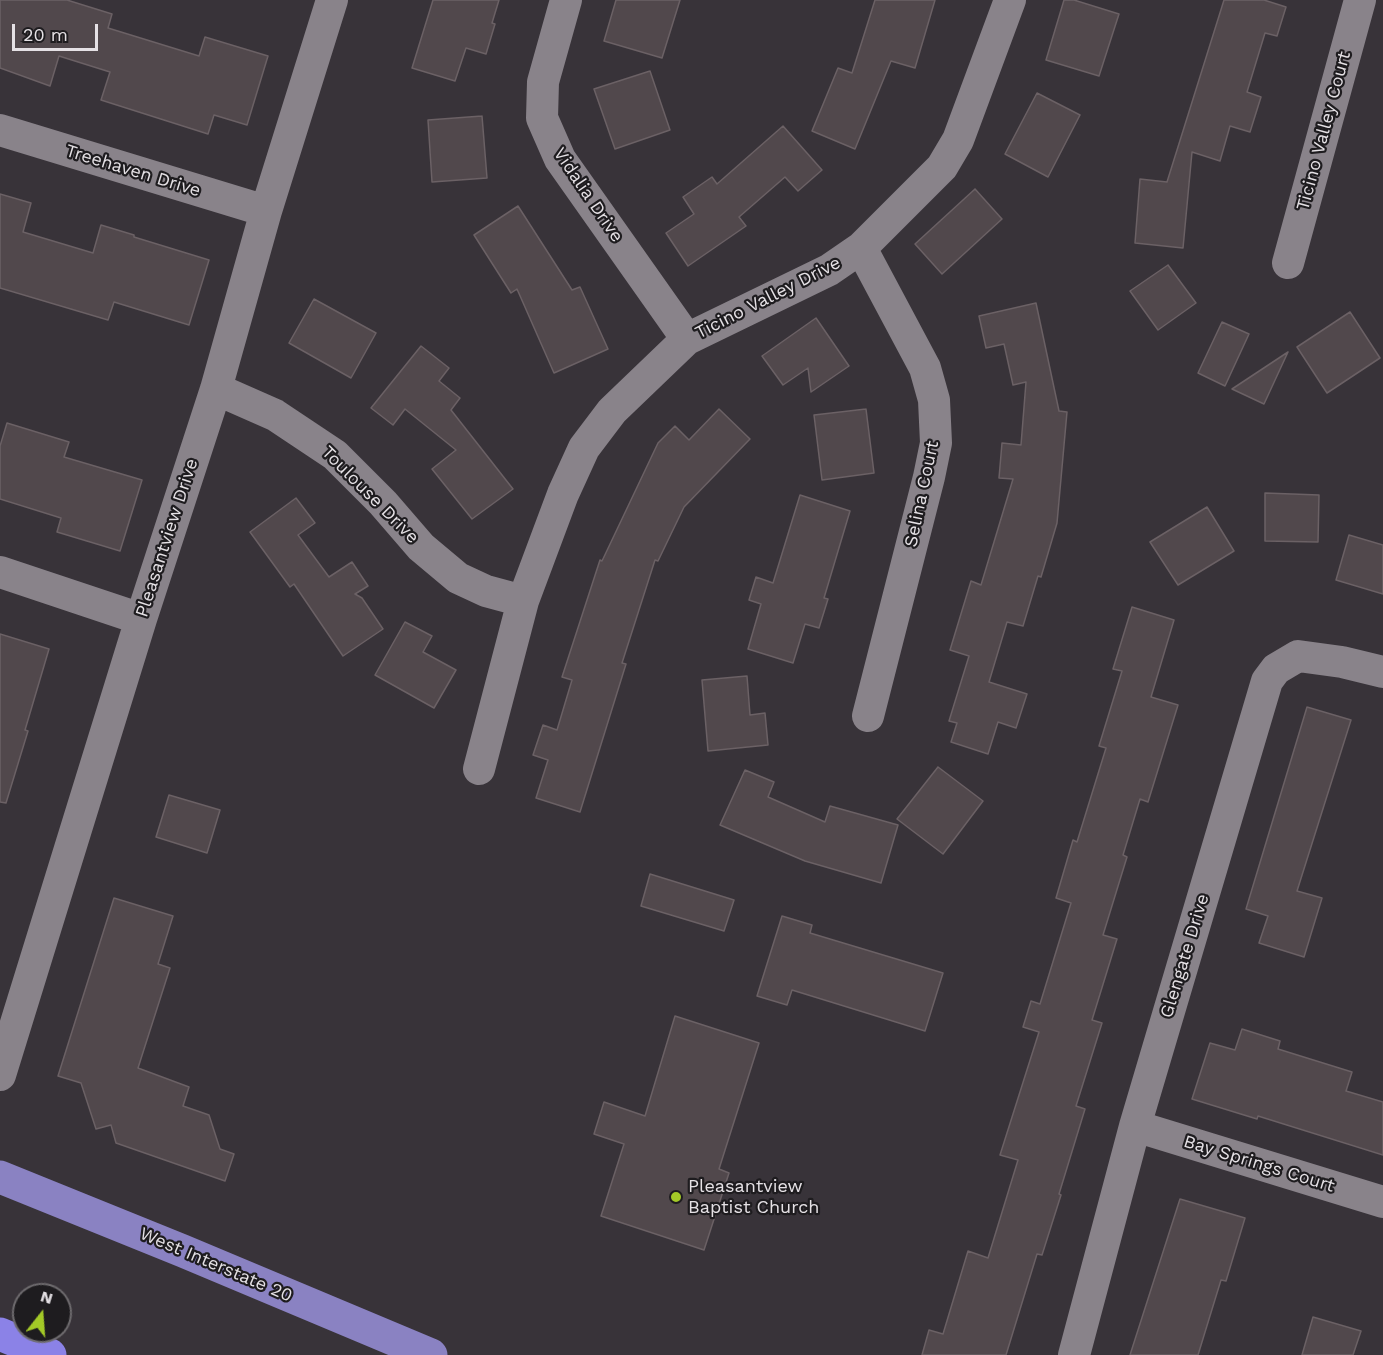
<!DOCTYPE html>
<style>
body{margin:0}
#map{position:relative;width:1383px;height:1355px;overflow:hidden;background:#383339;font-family:"Work Sans",sans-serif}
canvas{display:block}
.north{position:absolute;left:12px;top:1283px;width:60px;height:60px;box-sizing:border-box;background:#1e1c1f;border:2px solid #6e6b6e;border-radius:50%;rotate:17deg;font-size:16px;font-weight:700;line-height:24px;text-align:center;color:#e5e1e5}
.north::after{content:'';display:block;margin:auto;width:21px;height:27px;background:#a3c927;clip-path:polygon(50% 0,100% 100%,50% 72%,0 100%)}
.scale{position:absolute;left:12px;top:24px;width:86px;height:27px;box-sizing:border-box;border:3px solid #e5e1e5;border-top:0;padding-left:8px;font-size:18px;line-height:21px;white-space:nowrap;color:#e5e1e5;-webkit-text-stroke:4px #1e1c1f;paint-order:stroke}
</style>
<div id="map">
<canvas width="1383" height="1355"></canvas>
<div class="north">N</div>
<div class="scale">20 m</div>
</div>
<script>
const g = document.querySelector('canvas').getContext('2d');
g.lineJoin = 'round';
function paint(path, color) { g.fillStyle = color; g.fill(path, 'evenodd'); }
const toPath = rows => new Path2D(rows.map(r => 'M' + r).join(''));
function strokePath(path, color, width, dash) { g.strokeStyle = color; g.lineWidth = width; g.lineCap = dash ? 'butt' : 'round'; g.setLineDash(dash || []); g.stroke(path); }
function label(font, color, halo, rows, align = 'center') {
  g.font = font + ' "Work Sans",sans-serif'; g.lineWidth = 4.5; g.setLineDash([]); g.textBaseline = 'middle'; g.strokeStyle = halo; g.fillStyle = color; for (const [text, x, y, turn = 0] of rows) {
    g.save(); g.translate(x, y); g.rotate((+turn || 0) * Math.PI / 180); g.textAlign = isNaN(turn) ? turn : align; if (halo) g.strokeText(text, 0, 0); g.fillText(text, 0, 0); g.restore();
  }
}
const building = toPath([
 [0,0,67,0,112,14,108,28,199,56,205,37,268,56,247,125,214,115,208,134,101,100,110,72,59,56,50,86,0,68,0,0],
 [433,0,499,0,492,23,495,24,486,54,466,48,455,81,412,68,433,0],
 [616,0,680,0,662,58,604,41,616,0],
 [875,0,935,0,915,68,891,61,855,149,812,131,838,68,852,73,875,0],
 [1064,0,1074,0,1119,14,1099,76,1046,60,1064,0],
 [1224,0,1264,0,1286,7,1277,36,1265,33,1247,92,1261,97,1250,132,1230,126,1220,161,1192,152,1183,248,1135,243,1140,179,1167,182,1224,0],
 [650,71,670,130,615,149,594,89,650,71],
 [1037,93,1080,115,1048,177,1005,154,1037,93],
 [482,116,487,178,432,182,428,120,482,116],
 [783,126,822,170,798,191,785,177,739,217,746,226,688,266,666,233,694,214,683,197,712,177,717,184,783,126],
 [975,189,1002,219,942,274,915,244,975,189],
 [0,194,31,203,23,232,93,253,101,225,134,235,134,237,209,260,189,325,114,302,108,320,0,288,0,194],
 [518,206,572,290,580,287,608,349,554,373,517,289,511,293,474,235,518,206],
 [1168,265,1196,303,1158,330,1130,291,1168,265],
 [314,299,376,333,351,378,289,343,314,299],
 [1036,303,1059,411,1067,412,1057,523,1041,577,1038,576,1023,626,1007,622,989,682,1027,694,1016,728,998,722,988,754,951,742,957,723,949,721,969,656,950,650,971,581,981,585,1013,479,999,478,1002,443,1021,445,1026,382,1013,385,1004,344,986,348,979,316,1036,303],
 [1350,312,1380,358,1327,393,1297,347,1350,312],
 [816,318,849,366,811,392,808,368,783,385,762,356,816,318],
 [1222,322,1249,334,1225,386,1198,373,1222,322],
 [421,346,449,368,439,381,460,398,451,410,513,489,472,519,432,469,456,450,405,409,393,425,371,408,421,346],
 [1288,352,1264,404,1232,389,1288,352],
 [719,409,750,439,684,507,658,561,655,560,622,663,626,664,580,812,536,798,548,760,533,755,543,725,557,730,572,680,562,677,600,560,602,561,658,443,675,426,689,440,719,409],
 [866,409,874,473,822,480,814,415,866,409],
 [7,423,69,442,64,457,142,480,120,551,57,532,61,518,0,499,0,446,7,423],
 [1265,493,1319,495,1318,542,1265,541,1265,493],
 [800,495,850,511,824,598,828,599,819,628,805,624,793,663,748,649,761,604,749,600,756,577,773,583,800,495],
 [296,498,315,523,298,535,329,577,352,562,368,586,355,594,362,598,383,629,343,656,294,584,290,587,250,532,296,498],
 [1207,507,1234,551,1178,585,1150,542,1207,507],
 [1349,535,1383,545,1383,594,1336,580,1349,535],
 [1132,607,1174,620,1151,697,1178,705,1148,802,1140,799,1123,855,1127,857,1103,935,1117,939,1092,1020,1102,1023,1076,1106,1085,1109,1059,1194,1061,1195,1042,1255,1037,1254,1006,1355,922,1355,929,1330,943,1334,968,1251,988,1258,1018,1160,1000,1155,1039,1032,1023,1027,1031,1001,1040,1004,1071,903,1056,898,1073,840,1077,842,1106,748,1099,746,1122,671,1113,669,1132,607],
 [405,622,432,636,423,652,456,670,434,708,375,675,405,622],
 [0,634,49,649,25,730,28,731,6,803,0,802,0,634],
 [747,676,750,715,765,713,768,745,708,751,702,680,747,676],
 [1307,707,1351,720,1297,891,1322,898,1304,957,1259,943,1268,916,1246,909,1307,707],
 [938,767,983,801,943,854,897,819,938,767],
 [745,770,774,782,768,797,825,822,830,806,898,825,881,883,805,861,720,825,745,770],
 [169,795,220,810,207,853,156,837,169,795],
 [650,874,734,900,724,931,641,906,650,874],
 [114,898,173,916,158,964,170,968,138,1068,189,1087,183,1106,209,1115,220,1149,234,1154,225,1181,116,1143,111,1125,96,1129,81,1083,58,1076,114,898],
 [782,916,812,925,810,933,943,973,925,1031,792,990,787,1005,757,996,782,916],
 [675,1016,759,1043,719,1169,729,1173,704,1250,601,1216,624,1144,594,1134,604,1102,645,1116,675,1016],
 [1242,1029,1280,1041,1278,1049,1352,1072,1346,1091,1383,1102,1383,1155,1258,1116,1257,1119,1192,1099,1210,1043,1235,1050,1242,1029],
 [1180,1199,1245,1218,1226,1281,1221,1280,1198,1355,1130,1355,1180,1199],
 [1313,1317,1361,1331,1353,1355,1302,1355,1313,1317]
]);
const minor = toPath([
 [566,0,543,82,542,118,560,159,687,339],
 [0,130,266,211],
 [861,248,925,368,934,400,936,443,929,477,868,716],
 [1288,263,1360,0],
 [216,389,275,415,335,455,383,503,421,547,458,578,486,591,523,601],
 [0,572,141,619],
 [479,769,523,601,563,494,584,448,612,411,687,339,829,270,861,248,942,167,958,140,1010,0],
 [0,1075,141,619,216,389,266,211,332,0],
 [1135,1126,1383,1202],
 [1074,1355,1135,1126,1267,681,1276,669,1298,656,1342,662,1383,672]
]);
const major = toPath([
 [0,1177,183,1251,431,1355]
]);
const highway = toPath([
 [0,1334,50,1355]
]);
const markers = [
 [676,1197,6,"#a3c927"]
];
const streetNames = [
 ["Ticino Valley Court",1324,131,-75],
 ["Treehaven Drive",133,171,17],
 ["Vidalia Drive",588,195,56],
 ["Ticino Valley Drive",768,298,-27],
 ["Selina Court",922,494,-78],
 ["Toulouse Drive",370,495,45],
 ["Pleasantview Drive",167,538,-72],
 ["Glengate Drive",1185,956,-73],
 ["Bay Springs Court",1259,1164,17],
 ["West Interstate 20",216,1265,23]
];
const poiNames = [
 ["Pleasantview",688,1187],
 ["Baptist Church",688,1208]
];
paint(building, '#51484c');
strokePath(building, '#6b6165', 1.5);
strokePath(minor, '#89838a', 32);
strokePath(major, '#8a82c2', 33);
strokePath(highway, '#8b82e7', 33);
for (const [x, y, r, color] of markers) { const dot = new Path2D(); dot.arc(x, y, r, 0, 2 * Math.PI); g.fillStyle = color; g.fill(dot); strokePath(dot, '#1e1c1f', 2); }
label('18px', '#e5e1e5', '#1e1c1f', streetNames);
label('18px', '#e5e1e5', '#1e1c1f', poiNames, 'left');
</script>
